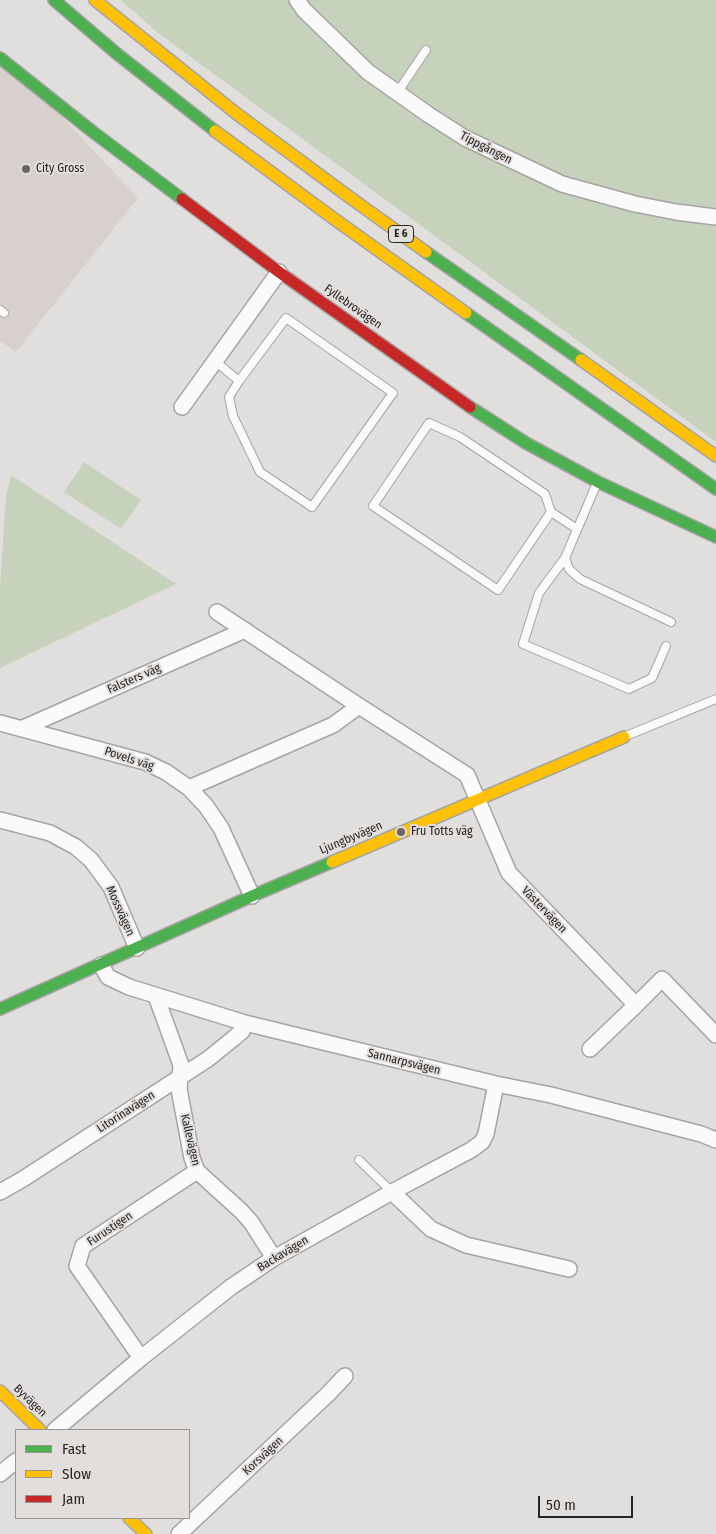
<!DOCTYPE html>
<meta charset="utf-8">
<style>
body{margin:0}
#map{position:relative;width:716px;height:1534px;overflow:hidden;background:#e1dfdd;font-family:"Fira Sans Condensed",sans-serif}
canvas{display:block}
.legend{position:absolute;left:15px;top:1429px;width:175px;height:90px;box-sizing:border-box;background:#e2dedc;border:1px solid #979492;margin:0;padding:6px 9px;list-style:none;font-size:15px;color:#262524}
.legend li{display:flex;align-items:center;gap:10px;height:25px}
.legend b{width:25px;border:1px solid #979492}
.scale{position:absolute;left:538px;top:1496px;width:95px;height:22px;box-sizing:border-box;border:2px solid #262524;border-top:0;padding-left:6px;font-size:15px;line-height:18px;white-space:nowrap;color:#262524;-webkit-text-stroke:4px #e2dedc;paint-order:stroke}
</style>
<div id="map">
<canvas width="716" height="1534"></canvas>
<ul class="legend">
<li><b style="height:6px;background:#4caf50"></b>Fast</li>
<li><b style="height:6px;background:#ffc107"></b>Slow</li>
<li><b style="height:6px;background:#c62828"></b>Jam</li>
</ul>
<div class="scale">50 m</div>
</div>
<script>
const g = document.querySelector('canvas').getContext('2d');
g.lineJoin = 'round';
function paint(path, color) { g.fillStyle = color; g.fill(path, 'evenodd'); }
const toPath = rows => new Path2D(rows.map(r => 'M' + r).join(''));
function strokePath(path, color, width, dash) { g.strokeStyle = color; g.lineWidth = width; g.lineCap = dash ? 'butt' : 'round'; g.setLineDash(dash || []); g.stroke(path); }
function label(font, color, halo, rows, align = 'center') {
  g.font = font + ' "Fira Sans Condensed",sans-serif'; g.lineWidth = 4; g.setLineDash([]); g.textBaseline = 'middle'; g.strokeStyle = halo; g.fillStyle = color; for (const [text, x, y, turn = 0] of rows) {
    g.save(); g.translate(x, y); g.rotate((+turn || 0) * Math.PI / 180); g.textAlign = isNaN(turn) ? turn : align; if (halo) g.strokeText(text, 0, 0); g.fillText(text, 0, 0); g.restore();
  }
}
const built = toPath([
 [0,51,138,198,16,352,0,341]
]);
const green = toPath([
 [121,0,716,0,716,442,158,33],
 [84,462,141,500,121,529,64,492],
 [11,475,176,584,0,668,0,588,6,496]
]);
const lane = toPath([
 [397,93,426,50],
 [0,310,4,313],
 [215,361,239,381,229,397,233,416,260,472,312,507,393,393,286,318,239,381],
 [597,483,565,558,569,569,580,579,671,622],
 [551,512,498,590,373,506,429,423,460,437,545,494,551,512,577,529],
 [565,558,539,593,523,644,629,689,652,678,666,646],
 [626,736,716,699],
 [359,1160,392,1192]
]);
const street = toPath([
 [297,0,304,10,368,72,429,115,465,138,562,184,635,204,676,212,716,217],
 [182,407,279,272],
 [217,612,359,706,467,775,509,873,636,1005,590,1049],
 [0,723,145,762,166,772,189,788,206,806,221,828,252,896],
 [23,728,245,630],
 [189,788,333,725,359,706],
 [0,820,50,833,76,847,91,860,111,887,137,948],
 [101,965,108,977,129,987,245,1023,496,1084,551,1095,701,1134,716,1140],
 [156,996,181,1065,179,1089,192,1158,197,1171,241,1211,251,1222,274,1258],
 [636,1005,662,979,716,1035],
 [0,1192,23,1179,208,1059,234,1038,242,1031,245,1023],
 [392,1192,431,1229,466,1245,569,1269],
 [141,1358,77,1266,83,1246,197,1171],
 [55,1430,141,1358,231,1287,274,1258,392,1192,471,1150,482,1142,486,1134,496,1084],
 [0,1474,16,1461],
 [179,1534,328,1394,345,1376]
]);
const fast = toPath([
 [54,0,116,53,215,131],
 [0,58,93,132,182,199],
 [426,252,581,360],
 [466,313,716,489],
 [470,407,526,443,598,482,716,537],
 [0,1009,252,896,332,862]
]);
const slow = toPath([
 [95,0,237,114,352,199,426,252],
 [215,131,337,221,466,313],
 [581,360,716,456],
 [332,862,624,737],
 [0,1391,40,1430],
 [129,1518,146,1534]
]);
const jam = toPath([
 [182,199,279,272,470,407]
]);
const markers = [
 [26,169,5,"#676665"],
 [401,832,5,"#676665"]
];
const shields = [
 [401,234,25]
];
const shieldNames = [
 ["E 6",401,234]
];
const streetNames = [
 ["Tippgången",486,148,27],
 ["Fyllebrovägen",353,307,35],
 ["Falsters väg",134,679,-24],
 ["Povels väg",129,759,18],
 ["Ljungbyvägen",351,838,-23],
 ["Västervägen",544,910,46],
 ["Mossvägen",120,911,66],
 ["Sannarpsvägen",404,1062,14],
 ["Litorinavägen",126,1112,-33],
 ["Kallevägen",190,1140,77],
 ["Furustigen",110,1229,-34],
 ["Backavägen",283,1254,-31],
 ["Byvägen",30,1401,44],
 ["Korsvägen",263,1456,-43]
];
const poiNames = [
 ["City Gross",36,169],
 ["Fru Totts väg",411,832]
];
paint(built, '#d8d0cc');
paint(green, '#c7d2bd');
strokePath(lane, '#a5a4a2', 10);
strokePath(street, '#a5a4a2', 18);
strokePath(fast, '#a5a4a2', 14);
strokePath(slow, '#a5a4a2', 14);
strokePath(jam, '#a5a4a2', 14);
strokePath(lane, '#fafafa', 8);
strokePath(street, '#fafafa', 15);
strokePath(fast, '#4caf50', 11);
strokePath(slow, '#ffc107', 11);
strokePath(jam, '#c62828', 11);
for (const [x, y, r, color] of markers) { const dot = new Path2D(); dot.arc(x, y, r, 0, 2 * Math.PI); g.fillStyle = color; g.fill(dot); strokePath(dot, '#e2dedc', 2); }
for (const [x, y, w] of shields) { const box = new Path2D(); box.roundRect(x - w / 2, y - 8.5, w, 17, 4); g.fillStyle = '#e2dedc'; g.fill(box); strokePath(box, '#262524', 1); }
label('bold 11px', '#262524', null, shieldNames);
label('12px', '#262524', '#e2dedc', streetNames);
label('12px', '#262524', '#e2dedc', poiNames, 'left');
</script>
